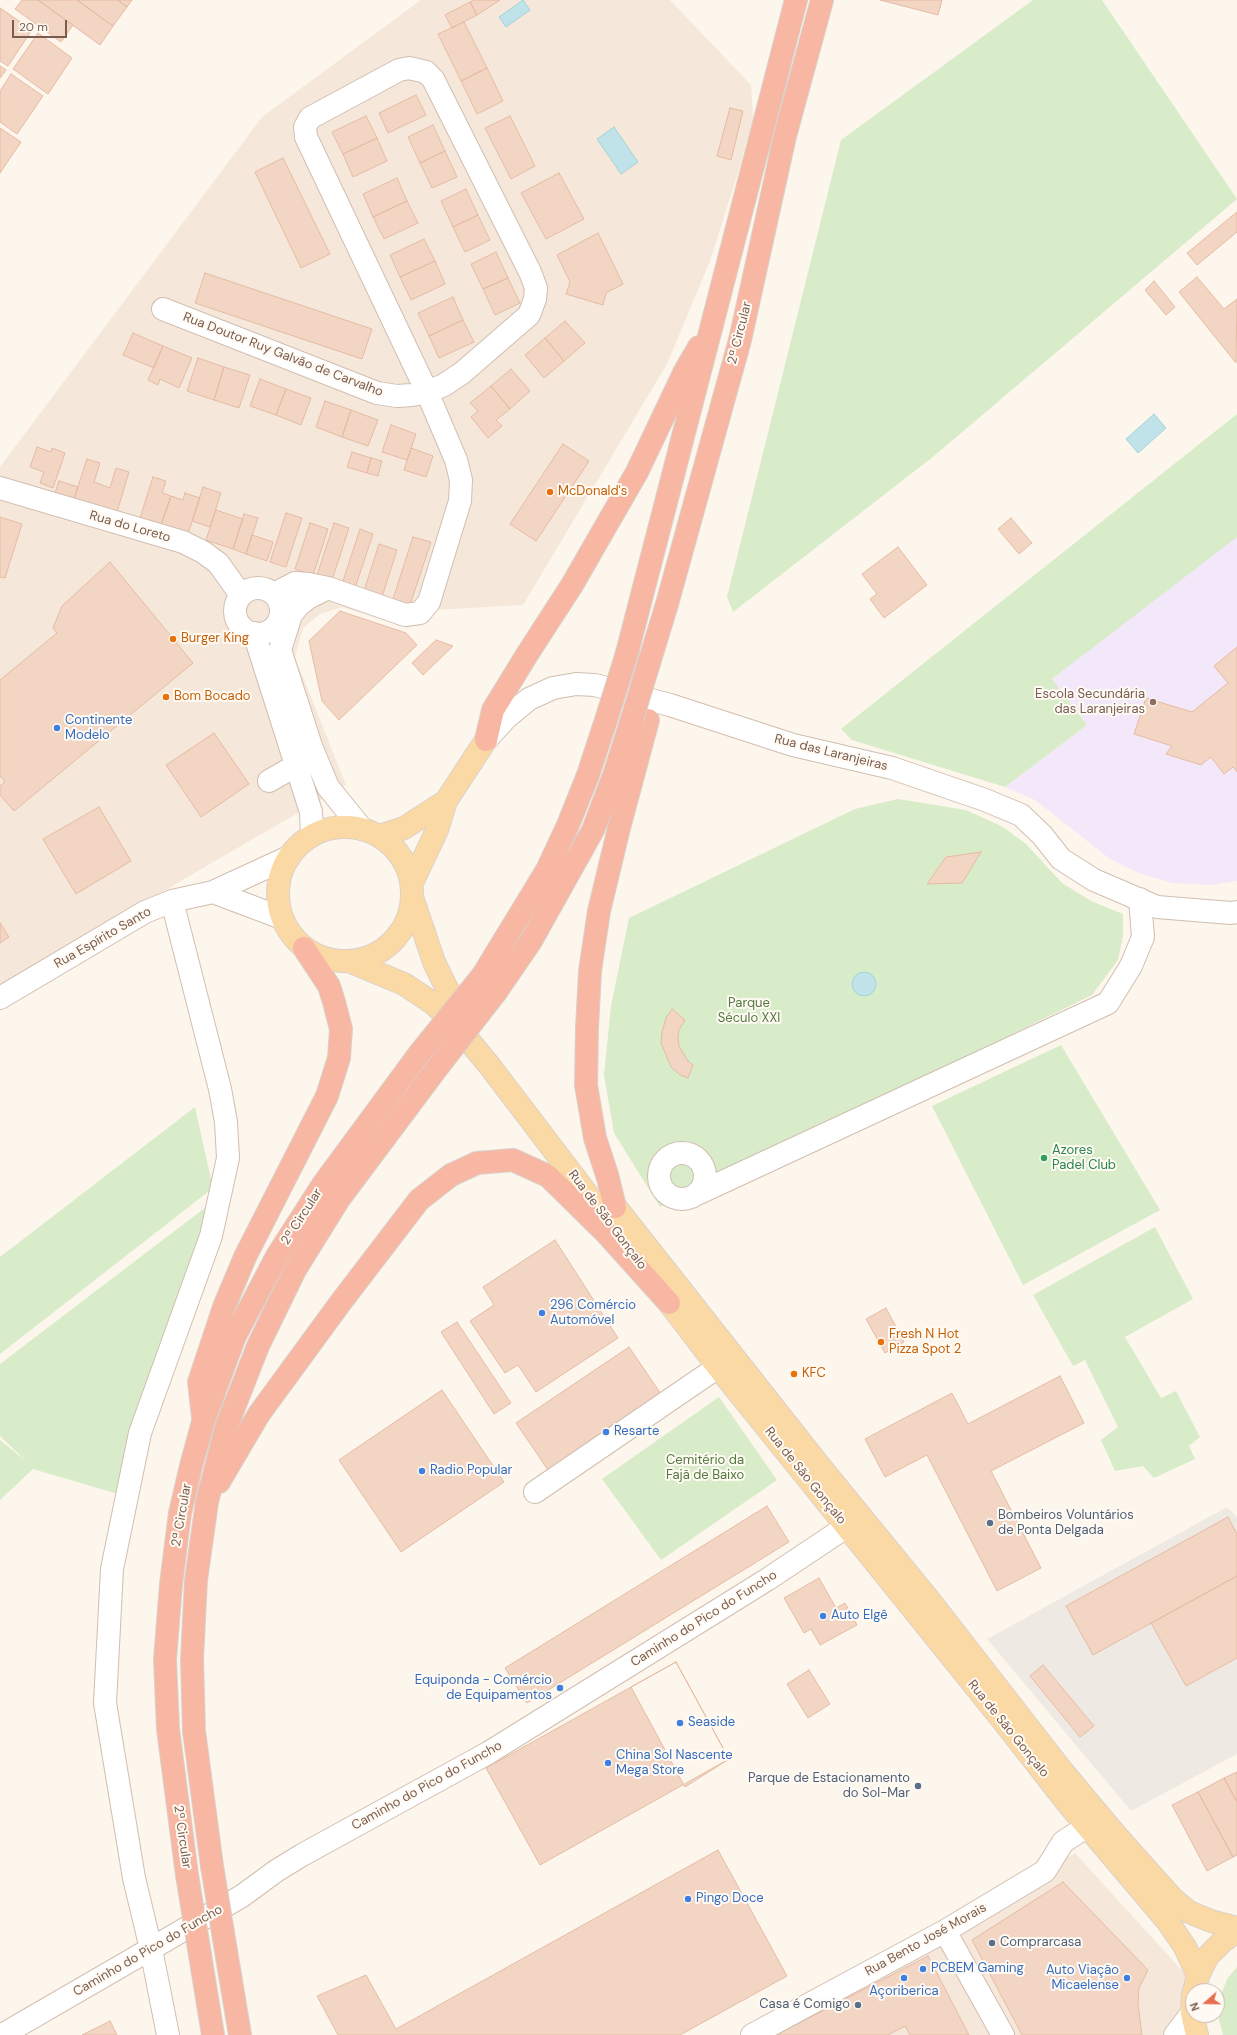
<!DOCTYPE html>
<meta charset="utf-8">
<style>
body{margin:0}
#map{position:relative;width:1237px;height:2035px;overflow:hidden;background:#fdf6ec;font-family:"DM Sans",sans-serif}
canvas{display:block}
.north{position:absolute;left:1185px;top:1983px;width:40px;height:40px;box-sizing:border-box;background:#fffaf3;border:1px solid #cabbb1;border-radius:50%;rotate:250deg;font-size:11px;font-weight:700;line-height:16px;text-align:center;color:#7a5c4d}
.north::after{content:'';display:block;margin:auto;width:14px;height:18px;background:#e76f51;clip-path:polygon(50% 0,100% 100%,50% 72%,0 100%)}
.scale{position:absolute;left:12px;top:20px;width:55px;height:18px;box-sizing:border-box;border:2px solid #7a5c4d;border-top:0;padding-left:5px;font-size:12px;line-height:14px;white-space:nowrap;color:#7a5c4d;-webkit-text-stroke:3px #fffaf3;paint-order:stroke}
</style>
<div id="map">
<canvas width="1237" height="2035"></canvas>
<div class="north">N</div>
<div class="scale">20 m</div>
</div>
<script>
const g = document.querySelector('canvas').getContext('2d');
g.lineJoin = 'round';
function paint(path, color) { g.fillStyle = color; g.fill(path, 'evenodd'); }
const toPath = rows => new Path2D(rows.map(r => 'M' + r).join(''));
function strokePath(path, color, width, dash) { g.strokeStyle = color; g.lineWidth = width; g.lineCap = dash ? 'butt' : 'round'; g.setLineDash(dash || []); g.stroke(path); }
function label(font, color, halo, rows, align = 'center') {
  g.font = font + ' "DM Sans",sans-serif'; g.lineWidth = 4; g.setLineDash([]); g.textBaseline = 'middle'; g.strokeStyle = halo; g.fillStyle = color; for (const [text, x, y, turn = 0] of rows) {
    g.save(); g.translate(x, y); g.rotate((+turn || 0) * Math.PI / 180); g.textAlign = isNaN(turn) ? turn : align; if (halo) g.strokeText(text, 0, 0); g.fillText(text, 0, 0); g.restore();
  }
}
const residential = toPath([
 [421,0,670,0,751,85,753,118,738,173,710,261,667,364,523,605,434,610,409,628,342,607,320,614,303,628,295,657,346,785,167,889,0,989,0,467,262,117],
 [1075,1853,1187,1976,1192,2035,751,2035,945,1931]
]);
const industrial = toPath([
 [1227,1507,1237,1517,1237,1754,1131,1811,987,1639]
]);
const education = toPath([
 [1237,523,1237,881,1211,885,1172,883,1139,873,1110,859,1035,800,1005,787,1087,725,1052,680]
]);
const green = toPath([
 [1033,0,1102,0,1237,199,934,456,733,612,727,597,841,140],
 [1237,414,1237,537,1052,679,1087,725,1005,787,852,740,841,729],
 [898,799,966,810,1003,827,1026,844,1062,883,1091,901,1123,914,1123,936,1118,960,1092,995,660,1207,614,1133,604,1075,611,1006,629,918,855,809],
 [1061,1045,1160,1210,1023,1285,932,1106],
 [195,1107,213,1188,0,1354,0,1257],
 [214,1201,118,1494,33,1469,0,1500,0,1440,27,1462,0,1436,0,1364],
 [1155,1227,1193,1299,1125,1337,1161,1398,1176,1391,1200,1437,1189,1446,1195,1459,1154,1478,1143,1466,1115,1471,1101,1440,1118,1427,1085,1360,1073,1366,1033,1295],
 [719,1397,777,1480,661,1560,602,1479],
 [1237,1967,1237,2035,1223,2035,1219,2020,1219,2000,1227,1979]
]);
const water = toPath([
 [523,0,530,10,506,27,499,17,523,0],
 [614,127,638,162,621,174,597,139,614,127],
 [1154,414,1166,428,1138,453,1126,439,1154,414],
 '852 984a12 12 0 1 1 24 0a12 12 0 1 1-24 0Z'
]);
const building = toPath([
 [22,0,38,0,73,25,61,42,15,9,22,0],
 [38,0,77,0,113,26,100,45,38,0],
 [77,0,118,0,127,7,113,26,77,0],
 [118,0,132,0,127,7,118,0],
 [473,0,500,0,477,15,470,2,473,0],
 [880,0,942,0,938,15,880,0],
 [470,2,477,15,452,28,445,15,470,2],
 [0,8,32,30,8,66,0,61,0,8],
 [464,22,487,68,461,81,438,34,464,22],
 [38,33,72,58,48,94,13,69,38,33],
 [0,66,6,70,0,78,0,66],
 [487,68,503,101,477,114,461,81,487,68],
 [11,74,43,96,17,134,0,122,0,91,11,74],
 [416,95,426,115,388,133,379,113,416,95],
 [730,108,743,111,731,160,717,156,730,108],
 [366,116,377,138,343,154,332,132,366,116],
 [510,116,535,166,511,179,485,128,510,116],
 [433,125,445,151,420,163,408,137,433,125],
 [0,128,21,142,0,173,0,128],
 [377,138,387,161,353,177,343,154,377,138],
 [445,151,457,177,432,188,420,163,445,151],
 [283,158,330,254,301,268,255,172,283,158],
 [559,173,584,219,546,239,521,193,559,173],
 [397,178,407,201,373,217,363,194,397,178],
 [466,189,478,215,453,227,441,201,466,189],
 [407,201,418,223,384,239,373,217,407,201],
 [1237,212,1237,232,1197,265,1187,253,1237,212],
 [478,215,490,240,465,252,453,227,478,215],
 [598,233,623,284,606,293,603,305,566,294,570,282,557,255,598,233],
 [424,239,435,261,400,277,390,255,424,239],
 [496,252,508,278,483,289,471,264,496,252],
 [435,261,445,284,411,300,400,277,435,261],
 [205,273,372,329,362,359,195,303,205,273],
 [1197,277,1224,309,1237,299,1236,363,1179,292,1197,277],
 [508,278,520,303,495,315,483,289,508,278],
 [1154,281,1175,307,1166,315,1145,290,1154,281],
 [453,297,463,320,429,336,418,313,453,297],
 [463,320,474,342,439,358,429,336,463,320],
 [565,321,585,343,564,361,545,338,565,321],
 [133,333,163,346,154,368,123,355,133,333],
 [545,338,564,361,544,378,525,355,545,338],
 [163,346,192,358,179,388,160,379,158,385,148,380,163,346],
 [198,358,224,367,214,400,187,391,198,358],
 [224,367,250,375,239,408,214,400,224,367],
 [511,369,530,391,510,409,491,386,511,369],
 [260,379,286,389,276,415,250,406,260,379],
 [491,386,510,409,496,420,502,426,488,438,471,417,478,411,470,403,491,386],
 [286,389,311,398,301,425,276,415,286,389],
 [325,401,351,410,342,437,316,427,325,401],
 [351,410,378,420,368,446,342,437,351,410],
 [391,425,416,434,407,460,382,452,391,425],
 [563,444,589,461,536,541,510,524,563,444],
 [37,447,51,452,52,448,65,453,53,488,40,483,44,472,30,467,37,447],
 [411,448,433,456,426,477,404,470,411,448],
 [352,452,371,458,367,473,347,467,352,452],
 [371,458,382,461,378,476,367,473,371,458],
 [87,459,100,463,94,482,110,488,116,468,129,472,117,512,74,499,87,459],
 [153,477,166,481,162,493,171,496,161,525,140,518,153,477],
 [59,481,78,487,74,499,55,493,59,481],
 [203,487,221,493,210,527,192,521,203,487],
 [185,493,200,498,188,534,161,525,171,496,183,500,185,493],
 [216,510,243,519,233,549,206,540,216,510],
 [286,513,302,518,286,567,270,562,286,513],
 [244,514,258,518,246,554,233,549,244,514],
 [0,517,22,524,5,578,0,577,0,517],
 [1011,518,1032,543,1019,554,998,529,1011,518],
 [310,523,328,529,313,575,295,569,310,523],
 [334,523,349,528,332,580,317,575,334,523],
 [360,529,373,534,355,588,342,584,360,529],
 [252,535,273,542,267,561,246,554,252,535],
 [413,537,431,542,409,608,392,602,413,537],
 [379,544,397,550,382,597,364,591,379,544],
 [898,547,927,585,884,618,870,599,877,594,862,574,898,547],
 [110,562,193,663,14,811,0,795,0,786,5,782,0,776,0,680,57,633,53,628,62,606,110,562],
 [340,611,406,633,417,645,339,720,322,701,309,641,340,611],
 [436,640,453,646,423,675,412,663,436,640],
 [1237,647,1237,772,1233,767,1224,774,1211,757,1201,765,1166,754,1172,746,1134,734,1146,698,1192,712,1228,683,1214,666,1237,647],
 [214,733,249,784,201,817,166,765,214,733],
 [99,807,131,861,76,894,43,839,99,807],
 [981,852,962,883,927,884,946,857,981,852],
 [0,923,9,937,0,943,0,923],
 [672,1009,685,1020,679,1030,678,1038,679,1046,688,1061,693,1065,688,1078,680,1075,671,1067,661,1043,662,1032,666,1018,672,1009],
 [555,1240,618,1338,536,1392,518,1365,505,1373,470,1321,494,1305,483,1287,555,1240],
 [886,1308,904,1342,885,1353,866,1319,886,1308],
 [457,1322,511,1403,494,1414,441,1332,457,1322],
 [629,1347,661,1394,548,1470,516,1423,629,1347],
 [1060,1376,1084,1423,991,1471,1041,1568,997,1591,927,1455,885,1477,865,1439,952,1393,968,1424,1060,1376],
 [442,1390,504,1482,401,1552,339,1460,442,1390],
 [767,1506,789,1542,527,1703,505,1668,767,1506],
 [1228,1517,1237,1534,1237,1576,1093,1655,1066,1606,1228,1517],
 [1237,1576,1237,1658,1186,1686,1151,1623,1237,1576],
 [819,1578,836,1608,845,1603,857,1625,820,1645,811,1629,804,1633,784,1598,819,1578],
 [676,1662,729,1759,540,1865,486,1768,676,1662],
 [676,1662,729,1759,685,1787,631,1687,676,1662],
 [1043,1665,1094,1726,1080,1737,1030,1676,1043,1665],
 [809,1670,830,1704,808,1718,787,1684,809,1670],
 [1237,1772,1237,1802,1224,1778,1237,1772],
 [1224,1778,1237,1802,1237,1855,1233,1857,1198,1792,1224,1778],
 [1198,1792,1233,1857,1207,1871,1172,1805,1198,1792],
 [718,1850,787,1976,680,2035,338,2035,317,1996,366,1975,396,2029,718,1850],
 [1063,1882,1148,1970,1139,1988,1138,2003,1142,2035,1022,2035,972,1940,1063,1882],
 [928,1956,969,2035,910,2035,905,2026,888,2035,776,2035,928,1956],
 [110,2021,117,2035,82,2035,110,2021]
]);
const minor = toPath([
 [163,309,377,393,397,396,412,395,427,392,444,385,462,373,529,315,535,299,536,288,530,272,433,79,426,72,409,68,399,70,310,118,305,127,306,137,427,392,456,460,461,480,460,501,429,602,420,613,405,615,328,588,309,584,295,583,274,594],
 [0,488,183,542,203,552,218,563,241,595],
 [328,588,308,598,298,606,291,615,280,650,311,746,328,787,362,829],
 '235 611a23 23 0 1 1 46 0a23 23 0 1 1-46 0Z',
 [254,633,311,812,312,835],
 [486,740,506,718,529,699,553,688,576,684,595,685,670,705,793,745,892,768,985,800,1021,815,1042,835,1061,859,1094,880,1157,907,1231,913,1237,912],
 [269,781,297,765],
 [213,892,282,918],
 [0,998,145,912,172,901,213,892,289,857],
 '659 1176a23 23 0 1 1 46 0a23 23 0 1 1-46 0Z',
 [699,1193,1108,1003,1131,966,1143,937,1140,899],
 [535,1492,718,1367],
 [945,1931,1003,2035],
 [2,2035,242,1896,276,1871,302,1855,488,1753,768,1579,846,1527],
 [168,2035,151,1949,134,1878,105,1703,112,1569,140,1433,211,1236,228,1158,226,1122,220,1089,172,901],
 [752,2035,945,1931,1045,1871,1063,1842,1086,1827],
 [1175,2035,1192,2013]
]);
const major = toPath([
 '278 894a67 67 0 1 1 134 0a67 67 0 1 1-134 0Z',
 [380,836,404,828,446,801],
 [412,883,437,830,446,801,486,740],
 [413,900,434,962,447,989,471,1019],
 [351,962,404,984,434,1004,459,1029,489,1065,619,1236],
 [614,1205,818,1464,930,1601,1063,1772,1115,1834,1173,1899,1189,1912,1211,1921,1237,1928],
 [657,1287,718,1367,1004,1722,1069,1805,1168,1922,1185,1947,1198,1976],
 [1194,1991,1198,1976,1208,1956,1223,1941,1237,1931],
 [1193,1995,1192,2013,1197,2035]
]);
const highway = toPath([
 [627,653,796,0],
 [649,663,667,604,740,340,785,136,822,0],
 [486,740,493,710,528,653,572,585,637,472,685,371,699,347],
 [483,975,547,870,568,825,588,775,608,714],
 [496,992,531,941,593,830,614,775,632,719],
 [615,1207,608,1178,595,1138,586,1085,587,1028,590,971,599,911,619,828,648,720],
 [203,1417,199,1382,224,1307,245,1257,327,1096,339,1058,341,1029,334,1002,329,986,304,948],
 [219,1482,259,1414,341,1302,419,1200,451,1175,477,1163,513,1160,548,1176,606,1233,669,1303],
 [212,1866,194,1731,192,1659,196,1580,207,1502,226,1428,258,1346,295,1270,339,1199,434,1072],
 [187,1875,168,1729,165,1660,171,1584,180,1513,191,1466,203,1422,235,1336,277,1256,324,1183,419,1054],
 [225,1945,240,2035],
 [200,1955,213,2035]
]);
const highwayBridge = toPath([
 [608,714,627,653],
 [632,719,649,663],
 [419,1054,483,975],
 [434,1072,496,992],
 [212,1866,225,1945],
 [187,1875,200,1955]
]);
const markers = [
 [550,492,4,"#e8710a"],
 [173,639,4,"#e8710a"],
 [166,697,4,"#e8710a"],
 [1153,702,4,"#8d6e63"],
 [57,728,4,"#3f7fe0"],
 [1044,1158,4,"#2e9e5b"],
 [542,1313,4,"#3f7fe0"],
 [881,1342,4,"#e8710a"],
 [794,1374,4,"#e8710a"],
 [606,1432,4,"#3f7fe0"],
 [422,1471,4,"#3f7fe0"],
 [990,1523,4,"#5c6f8a"],
 [823,1616,4,"#3f7fe0"],
 [560,1688,4,"#3f7fe0"],
 [680,1723,4,"#3f7fe0"],
 [608,1763,4,"#3f7fe0"],
 [918,1786,4,"#5c6f8a"],
 [688,1899,4,"#3f7fe0"],
 [992,1943,4,"#5c6f8a"],
 [923,1969,4,"#3f7fe0"],
 [904,1978,4,"#3f7fe0"],
 [1127,1978,4,"#3f7fe0"],
 [858,2005,4,"#5c6f8a"]
];
const streetNames = [
 ["2ª Circular",740,333,-76],
 ["Rua Doutor Ruy Galvão de Carvalho",283,355,21],
 ["Rua do Loreto",130,527,16],
 ["Rua das Laranjeiras",831,753,14],
 ["Rua Espírito Santo",103,938,-30],
 ["2ª Circular",302,1217,-57],
 ["Rua de São Gonçalo",607,1220,53],
 ["Rua de São Gonçalo",805,1476,51],
 ["2ª Circular",182,1515,-80],
 ["Caminho do Pico do Funcho",704,1619,-32],
 ["Rua de São Gonçalo",1008,1729,51],
 ["Caminho do Pico do Funcho",427,1786,-29],
 ["2ª Circular",182,1837,82],
 ["Rua Bento José Morais",926,1940,-29],
 ["Caminho do Pico do Funcho",148,1951,-30]
];
const foodNames = [
 ["McDonald's",558,492],
 ["Burger King",181,639],
 ["Bom Bocado",174,697],
 ["Fresh N Hot",889,1335],
 ["Pizza Spot 2",889,1350],
 ["KFC",802,1374]
];
const educationNames = [
 ["Escola Secundária",1145,695],
 ["das Laranjeiras",1145,710]
];
const shopNames = [
 ["Continente",65,721],
 ["Modelo",65,736],
 ["296 Comércio",550,1306],
 ["Automóvel",550,1321],
 ["Resarte",614,1432],
 ["Radio Popular",430,1471],
 ["Auto Elgê",831,1616],
 ["Equiponda - Comércio",552,1681,"right"],
 ["de Equipamentos",552,1696,"right"],
 ["Seaside",688,1723],
 ["China Sol Nascente",616,1756],
 ["Mega Store",616,1771],
 ["Pingo Doce",696,1899],
 ["PCBEM Gaming",931,1969],
 ["Auto Viação",1119,1971,"right"],
 ["Micaelense",1119,1986,"right"],
 ["Açoriberica",904,1992,"center"]
];
const parkNames = [
 ["Parque",749,1004],
 ["Século XXI",749,1019],
 ["Cemitério da",705,1461],
 ["Fajã de Baixo",705,1476]
];
const leisureNames = [
 ["Azores",1052,1151],
 ["Padel Club",1052,1166]
];
const serviceNames = [
 ["Bombeiros Voluntários",998,1516],
 ["de Ponta Delgada",998,1531],
 ["Parque de Estacionamento",910,1779,"right"],
 ["do Sol-Mar",910,1794,"right"],
 ["Comprarcasa",1000,1943],
 ["Casa é Comigo",850,2005,"right"]
];
paint(residential, '#f5e8da');
paint(industrial, '#efe9e4');
paint(education, '#f3e8fa');
paint(green, '#d8ecc9');
paint(water, '#bfe3e8');
strokePath(water, '#a5d3da', 1);
paint(building, '#f3d5c3');
strokePath(building, '#e6bba3', 1);
strokePath(minor, '#d1beb0', 24);
strokePath(major, '#dad1cd', 24);
strokePath(highway, '#dad1cd', 24);
strokePath(minor, '#fff', 22);
strokePath(major, '#fbd9a5', 22);
strokePath(highway, '#f7b7a3', 22);
strokePath(highwayBridge, '#dad1cd', 24, []);
strokePath(highwayBridge, '#f7b7a3', 22);
for (const [x, y, r, color] of markers) { const dot = new Path2D(); dot.arc(x, y, r, 0, 2 * Math.PI); g.fillStyle = color; g.fill(dot); strokePath(dot, '#fffaf3', 1.5); }
label('13px', '#7a5c4d', '#fffaf3', streetNames);
label('13px', '#c56008', '#fffaf3', foodNames, 'left');
label('13px', '#785e54', '#fffaf3', educationNames, 'right');
label('13px', '#366cbe', '#fffaf3', shopNames, 'left');
label('13px', '#537a41', '#fffaf3', parkNames);
label('13px', '#27864d', '#fffaf3', leisureNames, 'left');
label('13px', '#4e5e75', '#fffaf3', serviceNames, 'left');
</script>
